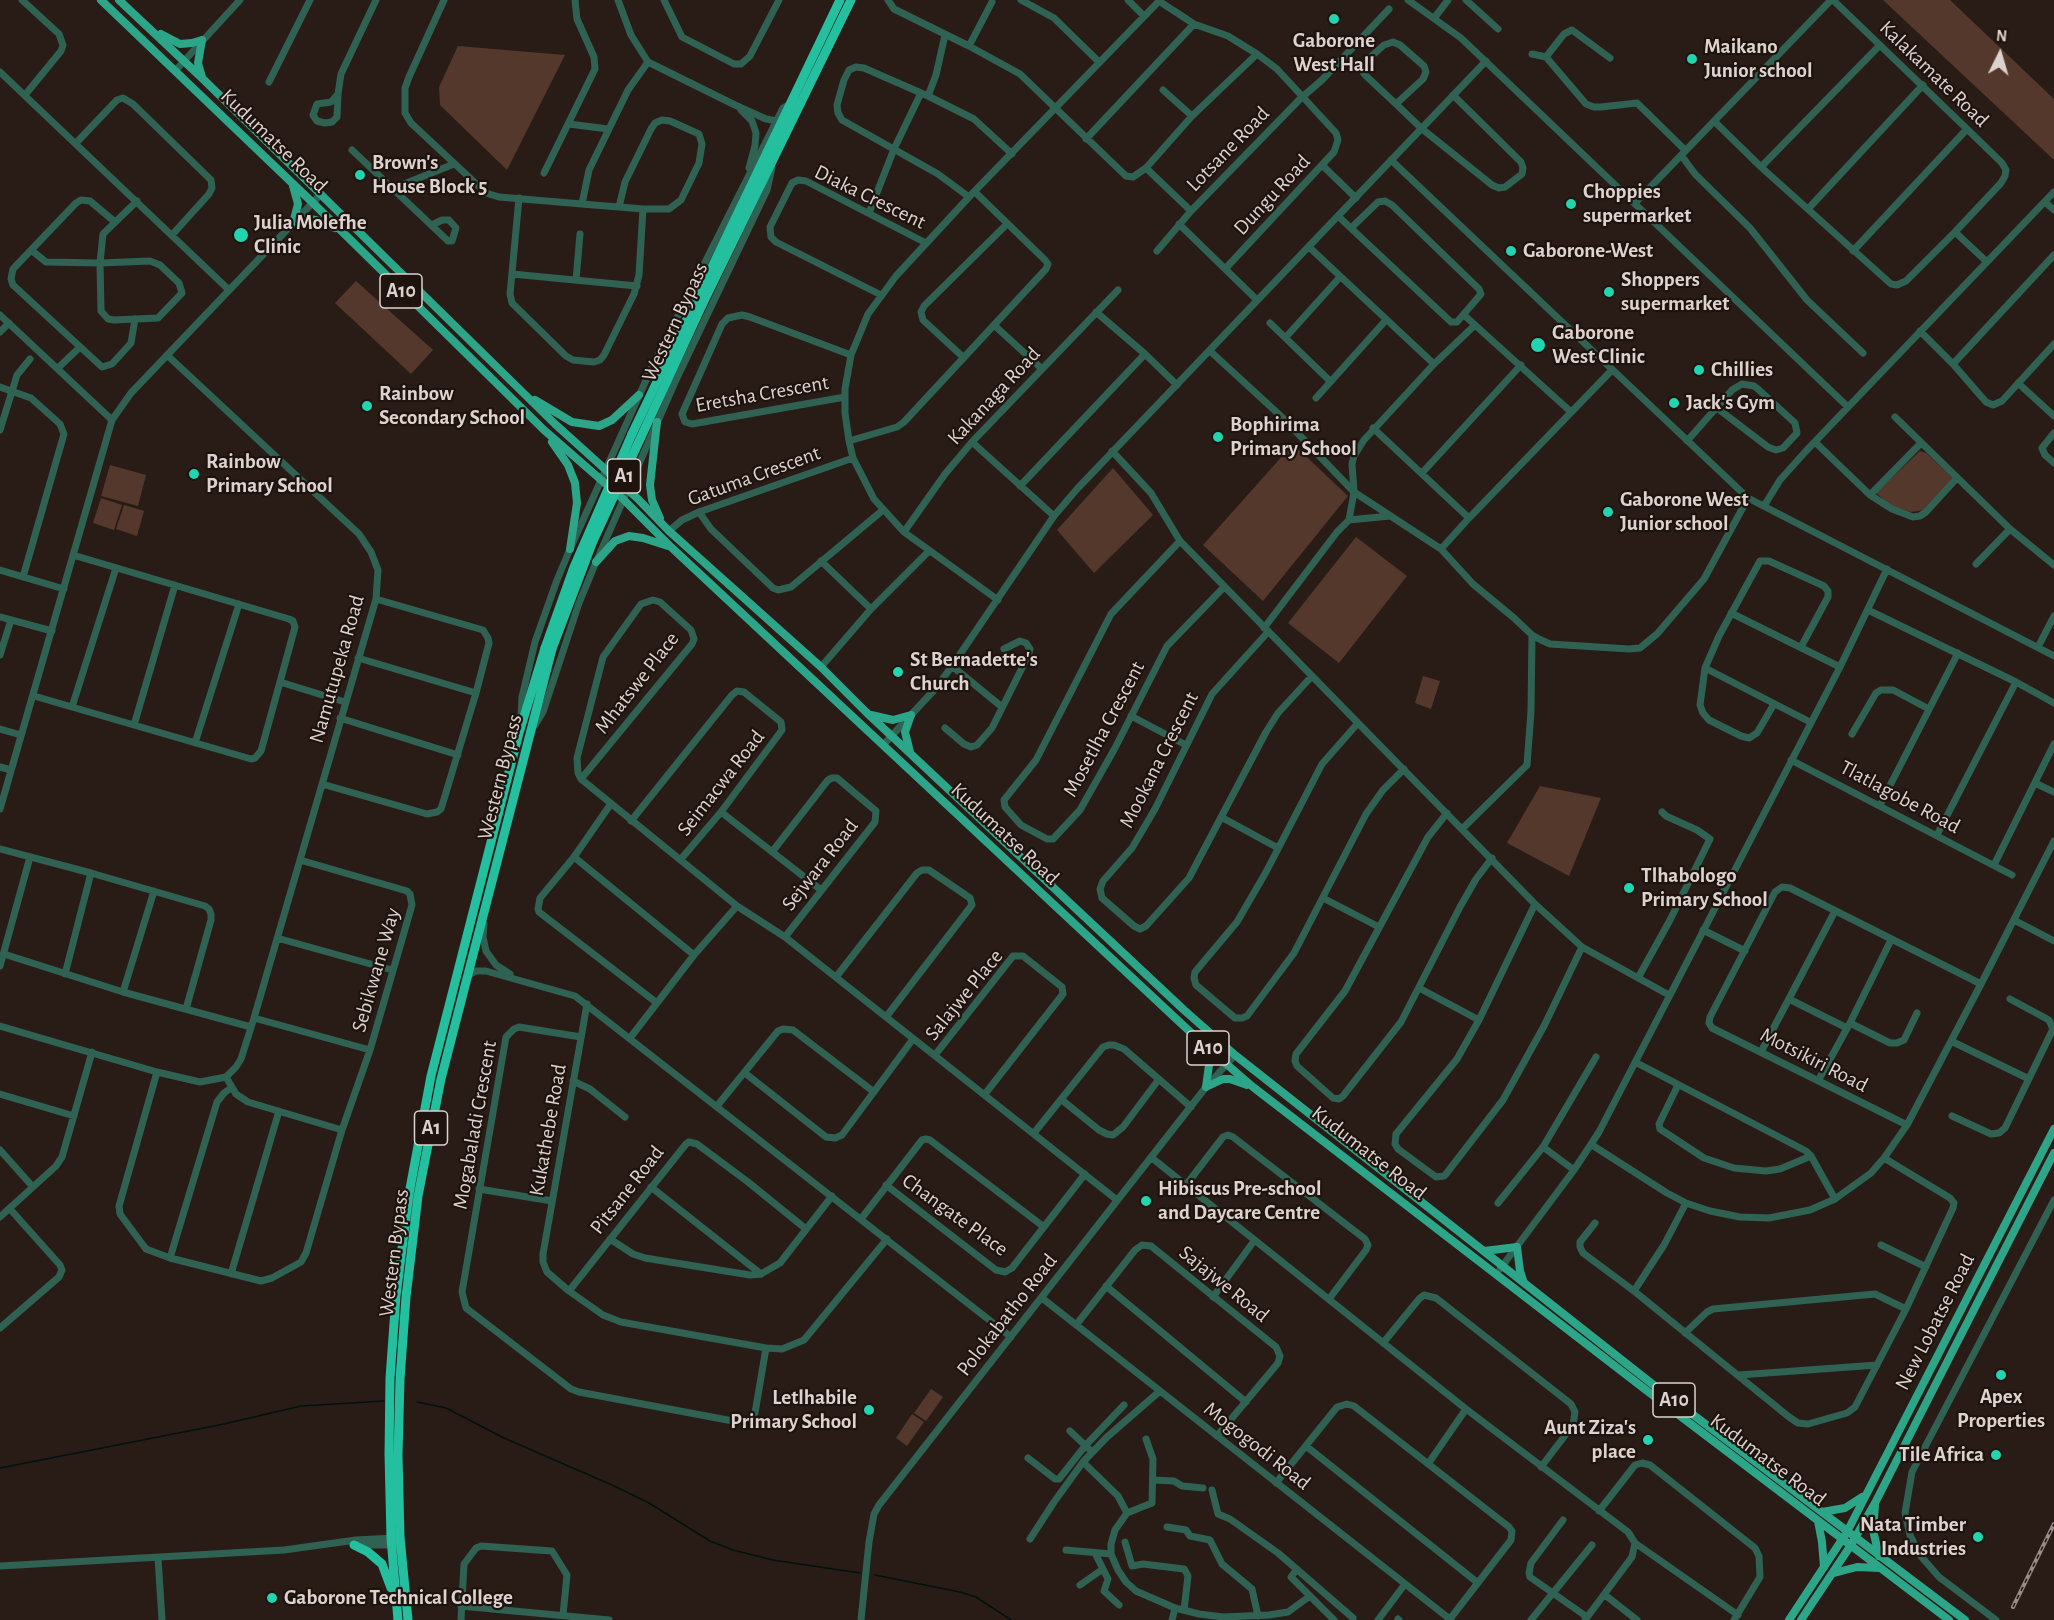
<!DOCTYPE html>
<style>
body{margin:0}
#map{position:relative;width:2054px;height:1620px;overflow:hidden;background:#291c17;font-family:"Alegreya Sans",sans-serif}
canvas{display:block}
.north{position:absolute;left:1970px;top:24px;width:60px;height:60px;-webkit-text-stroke:4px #1f130e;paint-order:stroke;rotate:5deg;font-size:16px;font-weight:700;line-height:24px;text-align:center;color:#dcd3d0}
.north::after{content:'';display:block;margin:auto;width:21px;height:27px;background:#dcd3d0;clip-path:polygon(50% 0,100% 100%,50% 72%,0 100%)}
</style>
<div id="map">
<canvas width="2054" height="1620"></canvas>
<div class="north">N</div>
</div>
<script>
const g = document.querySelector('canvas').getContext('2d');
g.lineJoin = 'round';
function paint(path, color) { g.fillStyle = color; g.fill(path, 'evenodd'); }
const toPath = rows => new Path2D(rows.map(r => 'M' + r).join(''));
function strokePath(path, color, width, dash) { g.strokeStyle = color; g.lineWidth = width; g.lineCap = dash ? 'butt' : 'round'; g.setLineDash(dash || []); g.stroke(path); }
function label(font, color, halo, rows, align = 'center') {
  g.font = font + ' "Alegreya Sans",sans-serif'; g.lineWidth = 4.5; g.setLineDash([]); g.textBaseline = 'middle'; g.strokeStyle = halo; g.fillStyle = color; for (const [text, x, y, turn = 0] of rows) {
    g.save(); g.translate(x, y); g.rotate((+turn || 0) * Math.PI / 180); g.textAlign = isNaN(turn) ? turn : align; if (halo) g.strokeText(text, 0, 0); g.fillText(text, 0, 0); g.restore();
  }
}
const green = toPath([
 [1883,0,1950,0,2054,99,2054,160],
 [458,46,565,55,507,170,440,105,439,87],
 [356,281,433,350,411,374,335,303],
 [1293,444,1348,496,1263,601,1203,545],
 [1920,451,1926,453,1953,478,1925,510,1911,512,1891,506,1876,493],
 [110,465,146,475,138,506,101,496],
 [1113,468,1153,515,1094,573,1057,530],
 [101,498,122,505,114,530,93,523],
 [124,505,144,511,137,536,116,529],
 [1356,537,1407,576,1339,663,1288,623],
 [1423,676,1440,681,1431,709,1415,703],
 [1540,786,1601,798,1569,876,1507,843],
 [931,1389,943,1397,926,1421,914,1413],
 [912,1414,924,1422,907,1446,896,1438]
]);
const stream = toPath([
 [417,1402,446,1408,504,1438,612,1485,649,1503,710,1541,733,1550,773,1560,860,1573],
 [0,1468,224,1424,301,1406,384,1401],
 [875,1575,960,1592,976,1597,1011,1620]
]);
const minor = toPath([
 [22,0,59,34,63,45,61,51,25,95],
 [444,0,409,77,405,88,405,113,411,123,486,193,499,197,582,204,643,209,669,209,681,200,699,163,702,144,699,134,670,121,662,120,655,123,651,129,625,182,619,207],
 [618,0,631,35,648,62,735,105,766,119,777,121],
 [664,0,682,37,734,64,741,64,750,56,779,0],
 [888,0,894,9,969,46,1020,74,1126,176,1133,177,1146,168,1192,116,1257,54],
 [1021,0,1054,18,1099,62],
 [1128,0,1144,16],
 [1408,0,1461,38,1848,407],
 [1466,0,1498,29],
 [1159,1,1194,24,1228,36,1257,54,1277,69,1336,133,1338,140,1334,152,1225,269],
 [1435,17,1448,0],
 [969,46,992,2],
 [1532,54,1546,57,1586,104,1594,107,1601,107,1637,103,1685,150],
 [1546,57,1564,34,1572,30,1610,58],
 [175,71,240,0],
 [0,72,228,289],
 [269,82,310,0],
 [1163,90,1192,116],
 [338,94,331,102,317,104,313,115,317,121,325,123,332,122,337,117,338,94,341,74,376,0],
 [928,96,936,75,945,35],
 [1396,104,1423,79,1426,72,1424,66,1400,45,1393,42,1384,45,1366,61,1362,67,1364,74,1396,104,1421,128,1492,185,1499,188,1505,187,1522,174,1523,168,1521,162,1453,95],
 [741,110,752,121,756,133,755,146,749,168],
 [1714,121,1761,167,1891,284,1897,285,1906,281,1955,232,2001,183,2005,176,2006,170,2002,163,1967,129,1833,0],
 [569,124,608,129],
 [1086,139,1194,24],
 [76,143,117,100,123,98,133,104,211,180,212,188,209,194,172,235],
 [352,150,448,241,452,241,456,228,449,220,442,220,432,225],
 [1681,155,1695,174,1750,228,1807,300,1863,353],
 [1391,160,1748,498,2054,656],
 [1322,165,1356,198],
 [1761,167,1880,45],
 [1146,168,1191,211],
 [544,173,595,69,594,57,577,19,575,0],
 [394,188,454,164],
 [969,197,938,174,842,120,838,113,837,105,844,80,849,70,856,67,864,68,928,96,974,119,1012,154],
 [519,198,510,294,512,303,566,356,573,360,594,362,600,360,604,355,634,294,639,275,643,209],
 [2045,202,2054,210],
 [1635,203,1831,0],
 [582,204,589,170,628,90,648,62],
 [1808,209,1923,85],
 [869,213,894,149,921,93],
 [1339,217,1451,322,1457,322,1481,294,1479,289,1392,205,1385,201,1378,202,1351,228],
 [115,222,90,201,81,200,76,203,13,269,11,279,13,285,102,367,112,364,131,343,135,319],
 [1179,224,1257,300],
 [1955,232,1987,262],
 [1309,247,1434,364],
 [31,250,46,262,100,263,150,261,160,265,179,283,182,293,158,318,114,320,108,319,101,311,100,263,103,234,137,201],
 [1157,251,1191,211,1301,98,1322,80,1389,9],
 [1853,251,1967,129],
 [512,274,637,286],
 [576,280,580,234],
 [881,295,776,242,771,237,770,227,792,183,798,180,806,181,926,243],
 [1096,312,1145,354,1177,385],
 [0,315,112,420],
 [1464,315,1571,412],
 [1270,323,1330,381],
 [994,325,1042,369],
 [1920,331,1953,364,1986,402,1993,405,2002,401,2054,344],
 [0,332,9,323],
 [1286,337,1340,277],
 [1210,351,1284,419,1354,492,1441,549],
 [963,357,923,320,921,312,924,306,1007,224],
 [1953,364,2054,255],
 [58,368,80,347],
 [1612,370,1469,518,1441,549,1473,584,1514,618,1532,635,1541,640,1550,644,1629,649,1640,648,1657,634,1704,579,1748,498],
 [2018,383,2054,416],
 [0,387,31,398,60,424,64,434,23,577],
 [845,397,692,424,685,422,682,414,722,324,728,318,742,315,750,317,851,355],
 [1316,398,1386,320],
 [1895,417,2010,529,2054,565],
 [1373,428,1469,518],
 [0,430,17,375,30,359],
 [2054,433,2042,448,2045,455,2054,463],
 [849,441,897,427,904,422,1046,269,1048,264,1045,260,975,192],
 [1687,441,1732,390,1742,384,1754,386,1758,389,1795,423,1797,433,1783,448,1776,450,1768,447,1717,408],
 [972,442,1054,516],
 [1815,442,1870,495,1892,509,1913,517,1920,516,1926,512,1957,478],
 [1112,451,1151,493,1180,541,1535,904,1582,947,1669,995],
 [1422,473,1521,365],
 [1020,486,1145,354],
 [1870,495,1921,443],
 [1764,506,1780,480,1806,451,2054,192],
 [699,512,711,529,773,588,778,590,791,587,883,510],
 [1349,520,1390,516],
 [669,531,682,520,699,512,853,458],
 [904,532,945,474,972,442,1118,290],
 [1180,541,1111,614,1036,760,1004,800,1005,807,1021,825,1047,839,1053,839,1080,810,1115,748,1167,646,1224,587],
 [821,561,871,609],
 [1976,564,2010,529],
 [0,570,64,589],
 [998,600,904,532,874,499,853,458,849,441,845,413,845,389,851,355,868,314,896,276,969,197,1160,0],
 [1868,610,2016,682,2054,703],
 [1731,613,1840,667],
 [0,617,52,631],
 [1264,628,1337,532,1349,520,1354,492,1352,464,1354,456,1364,440,1434,364,1475,325],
 [1268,632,1212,694,1155,809,1132,848,1103,881,1100,889,1102,898,1134,926,1140,929,1146,926,1189,878,1266,732,1278,713,1312,676],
 [2038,647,2054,616],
 [0,655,11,620],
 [358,658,476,693],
 [952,666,1002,707],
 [821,667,871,609,929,551],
 [1705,668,1810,722],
 [280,682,345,702],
 [34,696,251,759,255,758,261,751,280,682,295,627,293,621,289,619,73,555],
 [1774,704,1757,733,1749,738,1741,736,1709,720,1703,713,1700,705,1705,668,1719,636,1760,561,1769,561,1824,586,1828,591,1828,597,1801,647],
 [72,707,116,568],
 [1131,716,1186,745],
 [340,718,458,755],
 [521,718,522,697,535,642,557,580,570,549,652,367,783,108,790,104],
 [1358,723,1322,764,1266,872,1237,922,1195,972,1194,978,1196,985,1235,1018,1242,1018,1247,1016,1294,953,1366,814,1383,790,1404,769],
 [134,725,175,585],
 [535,725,543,712,579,603,596,562,675,382,767,190,772,168],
 [945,728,964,744,971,747,977,745,992,728,1028,656,1030,649,1026,643,1020,641,1004,649],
 [0,729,21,735],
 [1852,734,1876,693,1881,690,1893,690,1929,709],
 [195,743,239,604],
 [884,744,936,688,952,666,1054,516,1077,489,1486,61],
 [1791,760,2012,875],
 [0,767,11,770],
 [581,779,692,644,694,639,691,630,660,602,653,600,641,604,603,657,577,758,578,773,581,779,737,906,785,937,1117,1200],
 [2035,783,2054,792],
 [322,784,427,814,437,812,441,809,476,693,489,643,488,638,483,630,376,599],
 [610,805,574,857,540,898,538,909,539,912,657,1003],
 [1880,805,1958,653],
 [0,809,112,420,131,393,320,195],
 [721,812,821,890],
 [1447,813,1428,837,1345,991,1296,1054,1295,1061,1297,1066,1333,1098,1339,1099,1343,1096,1401,1022,1460,907,1476,879,1492,858],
 [1221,817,1278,848],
 [631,821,732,695,737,691,744,692,781,722,782,730,721,812,681,859],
 [1462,829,1527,765,1531,711,1532,635],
 [1937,835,2016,682],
 [0,849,91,873,205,906,209,909,211,914,211,920,186,1009],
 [772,852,828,780,832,778,837,778,876,811,875,822,785,937],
 [574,857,694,955],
 [1994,865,2054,744],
 [1323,898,1379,927],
 [1535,904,1479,1020,1457,1059,1396,1134,1395,1144,1398,1149,1436,1177,1444,1176,1446,1174,1503,1100,1544,1026,1582,947],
 [2014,920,2054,941],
 [484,924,483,937,486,951,496,965,510,974],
 [1703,930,1745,951],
 [277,938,392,970],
 [4,954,123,992,251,1027],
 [0,966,30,857],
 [65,974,91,873],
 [467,976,476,971,486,971,575,996,1011,1337],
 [836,977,917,873,922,870,929,870,970,898,972,905,886,1017],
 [1638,978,1670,920,1710,839,1697,830,1666,816,1662,812],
 [1419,988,1479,1020],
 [123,992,154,891],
 [1789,999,1847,1028],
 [587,1004,543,1254,543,1262,547,1272,569,1291,603,1315,621,1322,766,1348,782,1349,804,1340,887,1239],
 [254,1018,370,1050],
 [1850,1023,1890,1043,1897,1043,1904,1040,1917,1013],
 [0,1026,157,1072,200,1082,226,1077,236,1067,241,1059,254,1018,376,599,378,570,371,552,359,534,167,355],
 [581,1037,519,1027,514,1029,506,1037,462,1292,466,1308,571,1389,579,1392,738,1422,750,1419,755,1413,766,1348],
 [630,1038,694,955,737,906],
 [1951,1041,2029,1079],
 [1761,1052,1835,911],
 [935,1055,1013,956,1023,956,1062,987,1063,994,985,1094],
 [1635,1062,1806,1151,1811,1156,1835,1199],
 [157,1072,119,1206,120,1214,146,1249,170,1258,261,1281,272,1278,301,1262,306,1253,342,1130,370,1050,412,905,410,894,407,891,300,860],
 [745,1073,826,1137,835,1138,842,1135,913,1039],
 [226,1077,236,1094,248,1102,342,1130],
 [573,1081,590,1089,625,1117],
 [1818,1081,1850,1023,1891,940],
 [1678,1085,1659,1124,1660,1129,1704,1158,1734,1168,1766,1171,1780,1169,1811,1156],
 [0,1094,74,1116],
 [1062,1100,1099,1130,1107,1134,1113,1135,1123,1127,1159,1079],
 [717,1106,778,1031,783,1029,793,1030,874,1092],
 [1952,1116,1991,1134,1999,1133,2005,1128,2053,1029,2049,1020,2010,999],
 [1907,1125,1712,1028,1709,1023,1710,1017,1775,892,1782,887,1790,888,1981,984],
 [1034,1133,1103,1047,1109,1045,1114,1045,1124,1049,1191,1107],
 [1592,1145,1667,1193,1686,1203,1710,1211,1740,1217,1769,1218,1810,1210,1835,1199,1871,1173,1884,1158,1907,1125,1981,984,2054,841],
 [1543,1147,1574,1170],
 [0,1150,33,1187],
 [1152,1158,1466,1409,1628,1532,1635,1543,1632,1557,1585,1620],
 [886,1185,996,1270,1005,1272,1012,1268,1085,1174],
 [1186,1185,1223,1137,1228,1135,1233,1137,1365,1239,1368,1245,1366,1250,1329,1299],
 [651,1187,761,1274],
 [479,1189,552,1201],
 [1498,1203,1543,1147,1596,1057],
 [0,1217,56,1166,62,1157,92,1052],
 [861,1219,922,1140,926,1139,930,1140,1044,1227],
 [1595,1223,1580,1242,1580,1247,1583,1253,1634,1291,1789,1417,1798,1423,1808,1424,1847,1413,1855,1407,1906,1309,1953,1208,1954,1203,1950,1198,1884,1158],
 [610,1239,633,1254,645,1258,750,1275,761,1274,780,1263,832,1196],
 [1881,1245,1926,1267],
 [170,1258,217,1102,224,1093,231,1088],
 [1500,1269,1574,1170,1599,1132,1840,667,1887,569],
 [231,1274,279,1111],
 [1106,1286,1246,1402],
 [569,1291,686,1144,689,1142,697,1144,748,1182,806,1229],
 [1634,1291,1664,1245,1686,1203],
 [1213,1297,1254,1241],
 [1042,1298,1451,1620],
 [1076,1325,1135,1250,1142,1245,1151,1246,1276,1347,1280,1356,1278,1363,1217,1436],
 [0,1328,59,1277,62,1270,60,1265,10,1209],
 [1685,1333,1707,1312,1713,1309,1875,1294,1906,1309],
 [1383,1343,1419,1299,1424,1295,1436,1298,1571,1404,1575,1412,1573,1425,1541,1467],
 [1739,1375,1877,1365],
 [1070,1431,1089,1449],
 [1146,1439,1153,1459,1152,1503,1127,1513,1115,1530,1111,1544,1111,1554,1118,1570,1126,1582,1136,1591,1175,1608,1199,1614,1223,1617,1269,1615,1288,1612,1310,1596,1291,1577,1297,1569],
 [1306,1446,1478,1583],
 [1028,1458,1055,1479,1059,1479,1085,1446,1124,1405],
 [1083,1462,1118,1496,1127,1513],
 [1428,1464,1466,1409],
 [1153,1480,1174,1481,1182,1486,1203,1488],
 [1276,1483,1337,1407,1347,1404,1354,1406,1509,1527,1512,1531,1511,1540,1450,1619],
 [1212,1490,1218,1514,1230,1519,1278,1553,1353,1618],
 [1599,1511,1635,1465,1642,1463,1650,1465,1755,1548,1759,1556,1760,1577,1734,1620],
 [1563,1520,1531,1563,1529,1573,1530,1577,1587,1617],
 [1167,1527,1186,1530,1190,1536,1210,1540,1222,1564,1252,1589,1258,1616],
 [1030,1539,1054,1502,1083,1462,1107,1437,1160,1391],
 [1125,1542,1132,1566,1143,1564,1184,1569,1186,1572,1188,1576,1184,1610],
 [1635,1543,1738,1615],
 [356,1545,396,1545],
 [1066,1550,1111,1554],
 [1095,1553,1108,1579,1104,1591,1119,1605],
 [158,1558,162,1620],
 [0,1566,284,1550,356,1540,395,1538],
 [1080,1585,1103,1569],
 [1605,1595,1637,1620],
 [1310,1596,1334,1620],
 [461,1606,609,1620],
 [1398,1619,1399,1620],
 [461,1620,464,1564,476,1548,481,1546,552,1551,567,1575,563,1615],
 [861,1620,869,1542,874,1514,879,1505,1206,1087,1235,1055],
 [1172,1620,1175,1608],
 [1378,1620,1405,1584],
 [1531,1620,1592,1545],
 [1996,1620,1939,1577,1919,1554,1910,1535,1905,1513,1912,1472,2054,1200]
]);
const major = toPath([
 [101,0,312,202,544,430,623,499,671,547,1201,1042,1253,1087,1646,1390,1949,1620],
 [119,0,203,79,555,424,637,498,669,531,821,667,866,712,1184,1010,1235,1055,1651,1383,1965,1620],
 [161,34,180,44,192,43,202,40],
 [202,77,198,63,202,40],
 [293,186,298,204,293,223],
 [293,223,308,219,316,220,335,228],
 [535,400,572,422,599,426,612,420,639,395],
 [657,422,650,485,652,500,660,518],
 [552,442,568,465,575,483,577,503,570,549],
 [596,562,615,541,629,536,643,538,668,546],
 [871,715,893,720,911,715],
 [910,752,905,732,911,715],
 [1202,1044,1209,1065,1206,1087],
 [1206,1087,1223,1079,1230,1079,1247,1085],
 [1484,1251,1517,1247,1520,1271,1523,1280],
 [1875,1506,1873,1530,1879,1556],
 [1822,1512,1845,1508,1862,1497],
 [1818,1521,1822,1542,1824,1567],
 [1834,1573,1857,1567,1879,1568],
 [1789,1620,1847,1532,2054,1129],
 [1801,1620,1851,1545,1875,1503,2054,1153]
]);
const highway = toPath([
 [702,305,851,0],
 [632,434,840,0],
 [354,1545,368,1552,382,1564,391,1588],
 [398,1620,391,1538,389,1454,390,1378,396,1296,409,1194,431,1076,519,733,545,648],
 [408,1620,400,1537,398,1455,400,1379,406,1297,418,1196,441,1079,552,649]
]);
const rail = toPath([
 [2013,1607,2054,1524]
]);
const highwayBridge = toPath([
 [545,648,574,567,632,434],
 [552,649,593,541,702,305]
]);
const markers = [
 [1334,19,6,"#20d5b0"],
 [1692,59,6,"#20d5b0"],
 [360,175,6,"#20d5b0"],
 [1571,204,6,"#20d5b0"],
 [241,235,8,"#20d5b0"],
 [1511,251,6,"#20d5b0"],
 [1609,292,6,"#20d5b0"],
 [1538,345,8,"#20d5b0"],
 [1699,370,6,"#20d5b0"],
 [1674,403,6,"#20d5b0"],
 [367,406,6,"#20d5b0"],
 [1218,437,6,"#20d5b0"],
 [194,474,6,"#20d5b0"],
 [1608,512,6,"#20d5b0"],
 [898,672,6,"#20d5b0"],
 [1629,888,6,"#20d5b0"],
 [1146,1201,6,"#20d5b0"],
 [2001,1375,6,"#20d5b0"],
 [869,1410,6,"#20d5b0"],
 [1648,1440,6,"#20d5b0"],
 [1996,1455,6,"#20d5b0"],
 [1978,1537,6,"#20d5b0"],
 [272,1598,6,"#20d5b0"]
];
const shields = [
 [401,291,42],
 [624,476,33],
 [1208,1048,42],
 [431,1128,33],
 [1674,1400,42]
];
const shieldNames = [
 ["A10",401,291],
 ["A1",624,476],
 ["A10",1208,1048],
 ["A1",431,1128],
 ["A10",1674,1400]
];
const poiNames = [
 ["Gaborone",1334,41,"center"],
 ["West Hall",1334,65,"center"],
 ["Maikano",1704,47],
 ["Junior school",1704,71],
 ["Brown's",372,163],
 ["House Block 5",372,187],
 ["Choppies",1583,192],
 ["supermarket",1583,216],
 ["Julia Molefhe",254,223],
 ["Clinic",254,247],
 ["Gaborone-West",1523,251],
 ["Shoppers",1621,280],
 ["supermarket",1621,304],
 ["Gaborone",1552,333],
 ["West Clinic",1552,357],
 ["Chillies",1711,370],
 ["Rainbow",379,394],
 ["Secondary School",379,418],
 ["Jack's Gym",1686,403],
 ["Bophirima",1230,425],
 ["Primary School",1230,449],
 ["Rainbow",206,462],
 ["Primary School",206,486],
 ["Gaborone West",1620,500],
 ["Junior school",1620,524],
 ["St Bernadette's",910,660],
 ["Church",910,684],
 ["Tlhabologo",1641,876],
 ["Primary School",1641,900],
 ["Hibiscus Pre-school",1158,1189],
 ["and Daycare Centre",1158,1213],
 ["Apex",2001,1397,"center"],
 ["Properties",2001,1421,"center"],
 ["Letlhabile",857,1398,"right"],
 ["Primary School",857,1422,"right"],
 ["Aunt Ziza's",1636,1428,"right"],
 ["place",1636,1452,"right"],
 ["Tile Africa",1984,1455,"right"],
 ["Nata Timber",1966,1525,"right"],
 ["Industries",1966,1549,"right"],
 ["Gaborone Technical College",284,1598]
];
const streetNames = [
 ["Kalakamate Road",1934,74,44],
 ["Kudumatse Road",274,141,44],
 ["Lotsane Road",1228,149,-46],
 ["Dungu Road",1272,195,-47],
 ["Diaka Crescent",870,197,26],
 ["Western Bypass",675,322,-65],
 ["Eretsha Crescent",762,394,-10],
 ["Kakanaga Road",994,396,-47],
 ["Gatuma Crescent",754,476,-20],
 ["Namutupeka Road",337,669,-74],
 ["Mhatswe Place",637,683,-52],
 ["Mosetlha Crescent",1104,729,-62],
 ["Mookana Crescent",1159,760,-63],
 ["Western Bypass",500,777,-76],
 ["Seimacwa Road",721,783,-52],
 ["Tlatlagobe Road",1900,797,28],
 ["Kudumatse Road",1005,834,43],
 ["Sejwara Road",820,865,-52],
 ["Sebikwane Way",376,970,-74],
 ["Salajwe Place",964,995,-51],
 ["Motsikiri Road",1814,1060,27],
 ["Mogabaladi Crescent",475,1125,-80],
 ["Kukathebe Road",548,1130,-80],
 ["Kudumatse Road",1369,1153,38],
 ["Pitsane Road",627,1190,-52],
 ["Changate Place",955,1215,36],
 ["Western Bypass",394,1253,-83],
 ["Sajajwe Road",1224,1284,39],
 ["Polokabatho Road",1007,1315,-52],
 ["New Lobatse Road",1935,1322,-63],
 ["Mogogodi Road",1257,1446,38],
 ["Kudumatse Road",1768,1460,37]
];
paint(green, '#54382b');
strokePath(stream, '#01120d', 1.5);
strokePath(minor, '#306254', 7);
strokePath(major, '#2da589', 8);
strokePath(highway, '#23bf9e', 9);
strokePath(rail, '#988d89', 4);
strokePath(rail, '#1f130e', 1.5, [4.5]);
strokePath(highwayBridge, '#23bf9e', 9);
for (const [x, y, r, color] of markers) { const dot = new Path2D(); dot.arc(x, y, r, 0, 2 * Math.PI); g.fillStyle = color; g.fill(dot); strokePath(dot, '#1f130e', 2); }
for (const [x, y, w] of shields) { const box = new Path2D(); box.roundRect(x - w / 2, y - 17, w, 34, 4.5); g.fillStyle = '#1f130e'; g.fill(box); strokePath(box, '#dcd3d0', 1.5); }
label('bold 20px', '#dcd3d0', null, shieldNames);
label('bold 21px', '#dcd3d0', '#1f130e', poiNames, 'left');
label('21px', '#dcd3d0', '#1f130e', streetNames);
</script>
